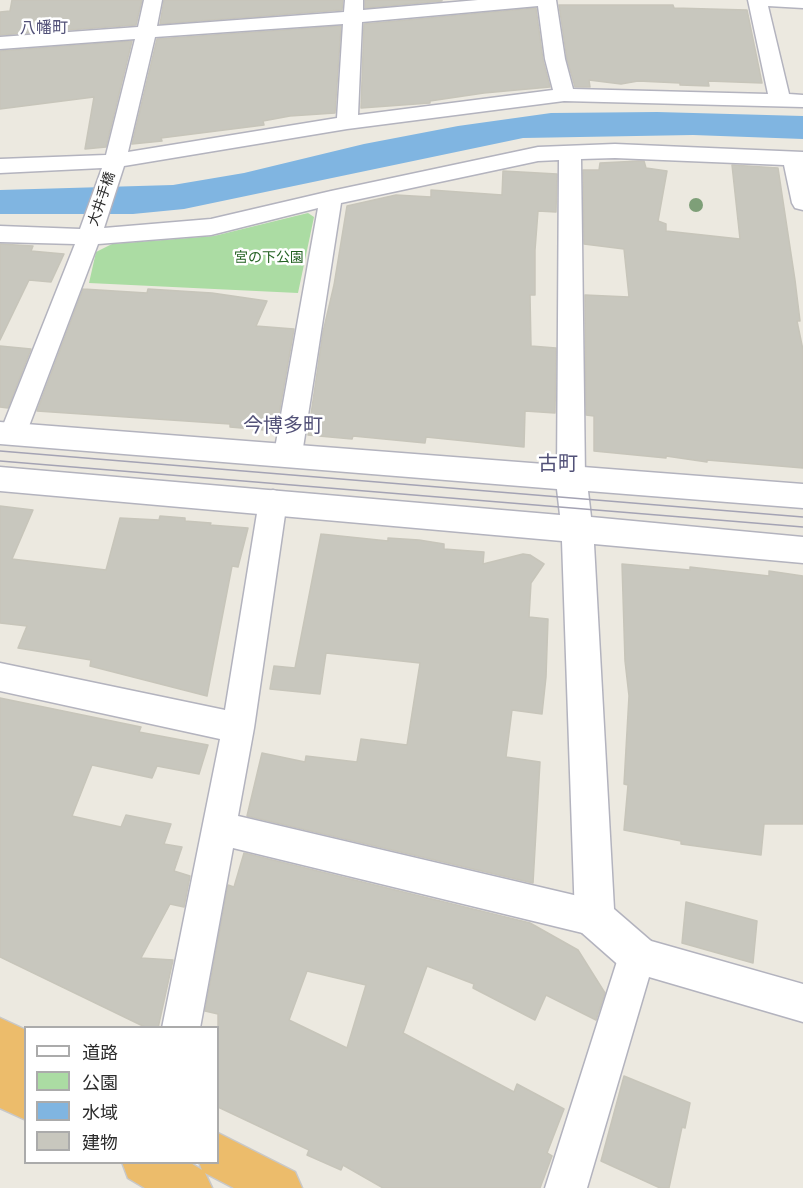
<!DOCTYPE html>
<meta charset="utf-8">
<style>
body{margin:0}
#map{position:relative;width:803px;height:1188px;overflow:hidden;background:#ece9e0;font-family:"PT Sans","Noto Sans JP",sans-serif}
canvas{display:block}
.legend{position:absolute;left:24px;top:1026px;width:195px;height:138px;box-sizing:border-box;background:#fff;border:2px solid #ababab;margin:0;padding:8px 10px;list-style:none;font-size:18px;color:#2c2c2c}
.legend li{display:flex;align-items:center;gap:12px;height:30px}
.legend b{width:30px;border:2px solid #ababab}
</style>
<div id="map">
<canvas width="803" height="1188"></canvas>
<ul class="legend">
<li><b style="height:8px;background:#fff"></b>道路</li>
<li><b style="height:16px;background:#abdca3"></b>公園</li>
<li><b style="height:16px;background:#80b5e1"></b>水域</li>
<li><b style="height:16px;background:#c8c7be"></b>建物</li>
</ul>
</div>
<script>
const g = document.querySelector('canvas').getContext('2d');
g.lineJoin = 'round';
function paint(path, color) { g.fillStyle = color; g.fill(path, 'evenodd'); }
const toPath = rows => new Path2D(rows.map(r => 'M' + r).join(''));
function strokePath(path, color, width, dash) { g.strokeStyle = color; g.lineWidth = width; g.lineCap = dash ? 'butt' : 'round'; g.setLineDash(dash || []); g.stroke(path); }
function label(font, color, halo, rows, align = 'center') {
  g.font = font + ' "PT Sans","Noto Sans JP",sans-serif'; g.lineWidth = 5; g.setLineDash([]); g.textBaseline = 'middle'; g.strokeStyle = halo; g.fillStyle = color; for (const [text, x, y, turn = 0] of rows) {
    g.save(); g.translate(x, y); g.rotate((+turn || 0) * Math.PI / 180); g.textAlign = isNaN(turn) ? turn : align; if (halo) g.strokeText(text, 0, 0); g.fillText(text, 0, 0); g.restore();
  }
}
const green = toPath([
 [308,213,314,217,298,293,89,283,96,252,112,244,214,236]
]);
const water = toPath([
 [657,112,803,116,803,139,693,135,523,138,184,209,133,214,0,214,0,190,173,185,244,173,364,144,458,126,551,113]
]);
const building = toPath([
 [12,0,142,0,136,25,0,35,0,12,10,11,12,0],
 [164,0,343,0,342,10,160,24,164,0],
 [365,0,442,0,442,1,365,8,365,0],
 [559,5,673,5,674,8,747,10,762,83,708,81,709,86,680,85,680,83,638,81,621,84,589,80,590,87,575,87,567,59,559,5],
 [536,8,543,60,550,87,484,93,430,101,430,103,361,108,364,24,536,8],
 [341,26,335,113,290,116,263,121,264,125,161,138,162,141,132,144,157,39,341,26],
 [132,41,106,147,85,149,94,97,0,109,0,51,132,41],
 [639,161,644,161,646,168,667,171,658,221,666,224,666,231,740,239,732,165,778,168,795,280,800,321,797,321,803,350,803,468,707,460,707,462,666,456,666,458,594,451,594,416,586,415,585,295,629,297,624,249,584,244,583,170,599,170,600,163,639,161],
 [503,171,557,174,556,212,538,211,535,250,535,295,530,295,531,346,556,348,555,413,525,411,524,447,426,437,425,443,353,436,352,439,308,435,323,332,334,285,347,206,396,195,431,197,431,190,502,195,503,171],
 [0,244,33,246,31,251,64,254,51,282,29,280,0,340,0,244],
 [83,289,147,293,148,289,212,293,267,301,256,326,294,329,276,431,230,427,230,424,37,411,83,289],
 [0,346,31,349,8,408,0,407,0,346],
 [0,506,33,510,12,559,106,570,120,518,159,520,160,516,185,518,185,521,211,523,210,525,248,528,238,567,232,566,207,696,90,666,91,660,18,648,27,626,0,623,0,506],
 [321,534,388,541,388,538,419,540,444,544,444,549,484,552,483,564,523,554,530,555,544,564,531,583,529,617,548,619,546,677,542,714,512,710,506,757,540,762,533,883,247,816,262,753,305,762,306,756,357,762,361,739,407,745,420,663,326,653,320,694,270,689,274,666,295,668,321,534],
 [622,564,690,570,690,567,769,576,769,571,803,576,803,824,764,824,761,855,681,844,681,841,624,830,628,785,624,784,629,696,625,661,622,564],
 [0,698,141,727,139,732,208,745,199,774,157,766,152,778,92,765,72,816,121,827,126,815,171,824,164,844,182,847,174,871,190,876,184,907,170,904,141,958,173,960,158,1028,147,1028,0,957,0,698],
 [244,853,530,923,578,950,605,993,596,1020,546,995,535,1020,473,988,474,984,427,966,403,1033,514,1092,517,1084,564,1109,547,1153,552,1156,540,1188,383,1188,343,1165,341,1170,307,1155,309,1150,218,1107,218,1014,205,1011,228,885,234,887,244,853],
 [307,971,366,985,347,1048,289,1020,307,971],
 [686,902,757,921,753,963,682,943,686,902],
 [624,1076,690,1103,685,1128,682,1127,669,1188,660,1188,601,1161,624,1076]
]);
const street = toPath([
 [144,0,162,0,157,26,344,12,345,0,363,0,363,10,478,0,556,0,565,59,573,89,768,94,748,0,803,0,803,8,768,6,789,94,803,95,803,107,564,101,347,129,124,166,104,228,211,219,331,191,538,147,615,144,803,152,803,210,795,208,792,203,784,165,615,158,581,159,585,478,581,486,571,489,561,486,557,478,559,160,538,161,341,203,302,454,298,462,288,465,278,462,274,454,318,208,211,235,98,244,26,434,23,441,13,444,3,441,0,433,75,244,0,242,0,226,80,229,102,168,0,173,0,159,106,155,135,39,0,49,0,37,138,27,144,0],
 [538,6,545,59,553,90,358,115,362,22,538,6],
 [343,24,337,118,128,152,155,37,343,24],
 [273,490,283,493,287,501,254,728,238,816,595,900,608,905,613,918,608,931,595,936,233,848,200,1028,162,1028,220,739,0,691,0,663,225,710,259,501,263,493,273,490],
 [637,937,803,984,803,1022,649,977,587,1188,545,1188,619,955,624,942,637,937]
]);
const secondary = toPath([
 [0,422,803,484,803,508,588,491,591,517,803,537,803,563,594,544,614,909,651,941,657,955,651,969,637,975,623,969,581,932,575,918,562,541,0,491,0,467,560,515,557,489,0,444,0,422]
]);
const highway = toPath([
 [0,1018,26,1030,26,1120,0,1108,0,1062,2,1063,0,1062,0,1018],
 [218,1133,295,1172,302,1188,234,1188,205,1173,212,1188,145,1188,128,1178,122,1162,189,1162,202,1170,199,1162,218,1162,218,1133]
]);
const tram = toPath([
 [0,451,803,517],
 [0,461,803,527]
]);
const trees = [
 [696,205]
];
const farStreetnames = [
 ["大井手橋",102,199,-71]
];
const farParknames = [
 ["宮の下公園",269,258]
];
const farQuarternames = [
 ["八幡町",44,28]
];
const quarterNames = [
 ["今博多町",283,426],
 ["古町",558,464]
];
paint(green, '#abdca3');
paint(water, '#80b5e1');
paint(building, '#c8c7be');
strokePath(building, '#c7c5ba', 1.5);
strokePath(street, '#b3b3be', 3);
strokePath(secondary, '#b3b3be', 3);
strokePath(highway, '#c8c8c8', 3);
paint(street, '#fff');
paint(secondary, '#fff');
paint(highway, '#ecbc6b');
strokePath(tram, '#a4a3b4', 1.5);
g.fillStyle = '#7e9f78';
for (const [x, y] of trees) { g.beginPath(); g.arc(x, y, 7, 0, 2 * Math.PI); g.fill(); }
label('14px', '#2c2c2c', '#fff', farStreetnames);
label('14px', '#246223', '#fff', farParknames);
label('16px', '#525178', '#fff', farQuarternames);
label('20px', '#525178', '#fff', quarterNames);
</script>
